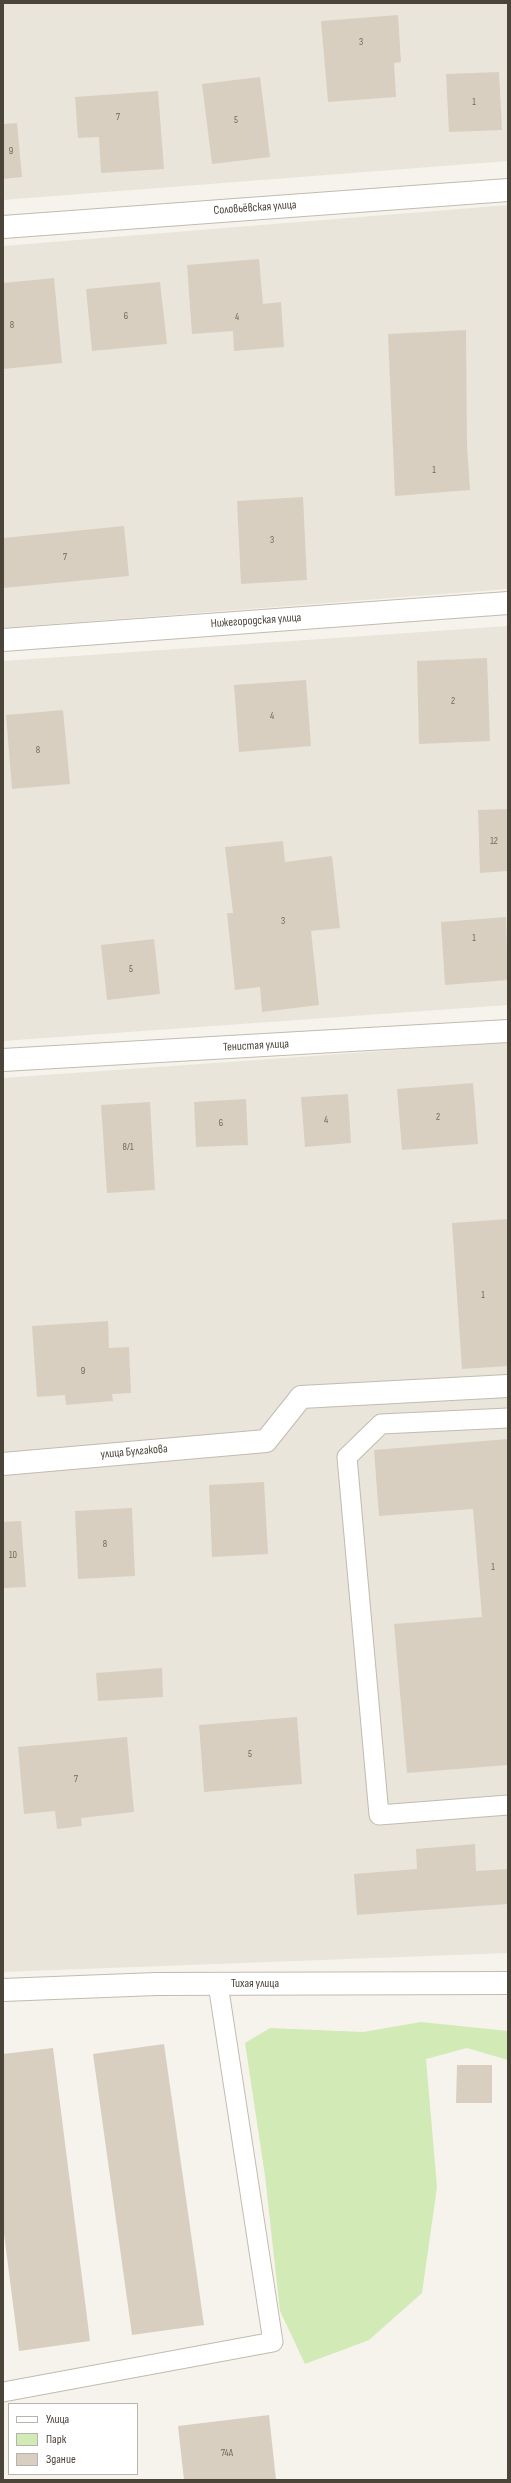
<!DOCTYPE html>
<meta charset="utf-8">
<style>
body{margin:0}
#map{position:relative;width:511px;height:2483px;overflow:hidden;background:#f6f3ec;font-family:"Sofia Sans Condensed",sans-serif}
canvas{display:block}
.frame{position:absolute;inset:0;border:4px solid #4b4439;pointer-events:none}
.legend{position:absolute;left:8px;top:2403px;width:130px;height:72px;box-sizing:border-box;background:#fff;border:1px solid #b7b4b0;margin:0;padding:5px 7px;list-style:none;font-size:12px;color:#4b4439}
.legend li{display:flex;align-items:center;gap:8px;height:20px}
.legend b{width:20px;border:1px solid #b7b4b0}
</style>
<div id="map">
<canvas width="511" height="2483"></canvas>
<div class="frame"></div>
<ul class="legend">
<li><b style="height:5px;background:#fff"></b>Улица</li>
<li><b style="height:11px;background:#d2eab5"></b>Парк</li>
<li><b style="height:11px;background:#d8cfc1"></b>Здание</li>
</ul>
</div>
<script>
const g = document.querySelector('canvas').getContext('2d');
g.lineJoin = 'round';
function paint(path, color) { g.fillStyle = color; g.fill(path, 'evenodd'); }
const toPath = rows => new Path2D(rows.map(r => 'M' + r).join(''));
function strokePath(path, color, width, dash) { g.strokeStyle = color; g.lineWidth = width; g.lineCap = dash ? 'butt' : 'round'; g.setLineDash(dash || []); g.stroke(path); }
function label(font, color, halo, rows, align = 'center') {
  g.font = font + ' "Sofia Sans Condensed",sans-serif'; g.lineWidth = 4; g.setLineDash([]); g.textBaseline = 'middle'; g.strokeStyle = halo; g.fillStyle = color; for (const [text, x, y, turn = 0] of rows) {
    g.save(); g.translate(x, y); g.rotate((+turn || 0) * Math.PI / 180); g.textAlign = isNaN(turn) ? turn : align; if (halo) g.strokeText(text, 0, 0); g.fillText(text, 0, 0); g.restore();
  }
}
const residential = toPath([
 [3,3,508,3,508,161,3,200],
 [508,205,508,589,3,628,3,246],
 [508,626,508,1005,3,1041,3,661],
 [508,1042,508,1953,3,1972,3,1078]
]);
const green = toPath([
 [421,2022,508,2031,508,2060,467,2048,426,2059,437,2187,422,2293,369,2340,305,2364,280,2311,265,2176,245,2043,270,2028,363,2032]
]);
const building = toPath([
 [398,15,401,62,394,63,396,97,328,102,321,21],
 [499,72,502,130,449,132,446,74],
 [260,77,270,157,212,164,202,84],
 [158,91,164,169,101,173,99,137,78,138,75,97],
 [17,123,22,177,3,179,3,124],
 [259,259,263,304,281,302,284,347,234,351,233,331,192,334,187,265],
 [54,278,62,363,3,369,3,283],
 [160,282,167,344,92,351,86,289],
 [466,330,467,445,470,490,395,496,388,334],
 [303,497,307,580,241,584,237,501],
 [124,526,129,576,3,588,3,538],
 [487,658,490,741,419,744,417,661],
 [306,680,311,746,239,752,234,685],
 [63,710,70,784,12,789,6,715],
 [508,809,508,871,480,873,478,810],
 [283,841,285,862,332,856,340,928,311,931,319,1005,262,1012,260,987,235,990,227,913,233,913,225,847],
 [506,917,508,980,445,985,441,922],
 [154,939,160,994,107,1000,101,945],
 [473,1083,478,1144,402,1150,397,1089],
 [348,1094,351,1143,305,1147,301,1097],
 [246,1099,248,1145,196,1147,194,1102],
 [150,1102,155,1190,107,1193,101,1105],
 [508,1219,508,1366,462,1369,452,1223],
 [108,1321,109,1348,129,1347,131,1393,112,1394,113,1401,66,1405,65,1395,37,1397,32,1326],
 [508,1439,508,1765,407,1773,394,1624,482,1617,473,1509,379,1516,374,1450],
 [264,1482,268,1554,212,1557,209,1485],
 [132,1508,135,1576,78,1579,75,1511],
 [21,1521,26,1587,3,1588,3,1522],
 [162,1668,163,1697,98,1701,96,1673],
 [297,1717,302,1784,204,1792,199,1725],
 [127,1737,134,1812,81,1818,82,1826,57,1829,55,1811,24,1814,18,1747],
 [475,1844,476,1871,508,1869,508,1904,357,1915,354,1874,417,1869,416,1849],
 [164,2044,204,2325,132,2335,93,2054],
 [53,2048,90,2341,19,2351,3,2226,3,2054],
 [457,2065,492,2065,492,2103,456,2103],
 [269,2415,276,2480,184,2480,178,2426]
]);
const lane = toPath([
 [508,1418,381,1424,347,1457,379,1815,508,1805],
 [3,2392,273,2342,218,1984]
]);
const street = toPath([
 [3,227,508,190],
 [3,640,508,603],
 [3,1060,508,1031],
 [3,1464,266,1441,301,1397,508,1386],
 [3,1990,156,1984,508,1983]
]);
const numberNames = [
 ["3",361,42],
 ["1",474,102],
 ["7",118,117],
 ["5",236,120],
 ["9",11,151],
 ["6",126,316],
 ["4",237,317],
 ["8",12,325],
 ["1",434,470],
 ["3",272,540],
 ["7",65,557],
 ["2",453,701],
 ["4",272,716],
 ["8",38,750],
 ["12",494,841],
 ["3",283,921],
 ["1",474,938],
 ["5",131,969],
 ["2",438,1117],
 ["4",326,1120],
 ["6",221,1123],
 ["8/1",128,1147],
 ["1",483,1295],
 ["9",83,1371],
 ["8",105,1544],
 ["10",13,1555],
 ["1",493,1567],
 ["5",250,1754],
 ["7",76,1779],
 ["74А",227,2453]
];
const streetNames = [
 ["Соловьёвская улица",255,208,-4],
 ["Нижегородская улица",256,621,-4],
 ["Тенистая улица",256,1046,-3],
 ["улица Булгакова",134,1452,-5],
 ["Тихая улица",255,1984]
];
paint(residential, '#eae5da');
paint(green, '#d2eab5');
paint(building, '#d8cfc1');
strokePath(lane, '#c2bbae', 21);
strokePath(street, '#c2bbae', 24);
strokePath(lane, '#fff', 19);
strokePath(street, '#fff', 22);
label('10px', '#6e675b', null, numberNames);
label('12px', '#4b4439', '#fff', streetNames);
</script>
